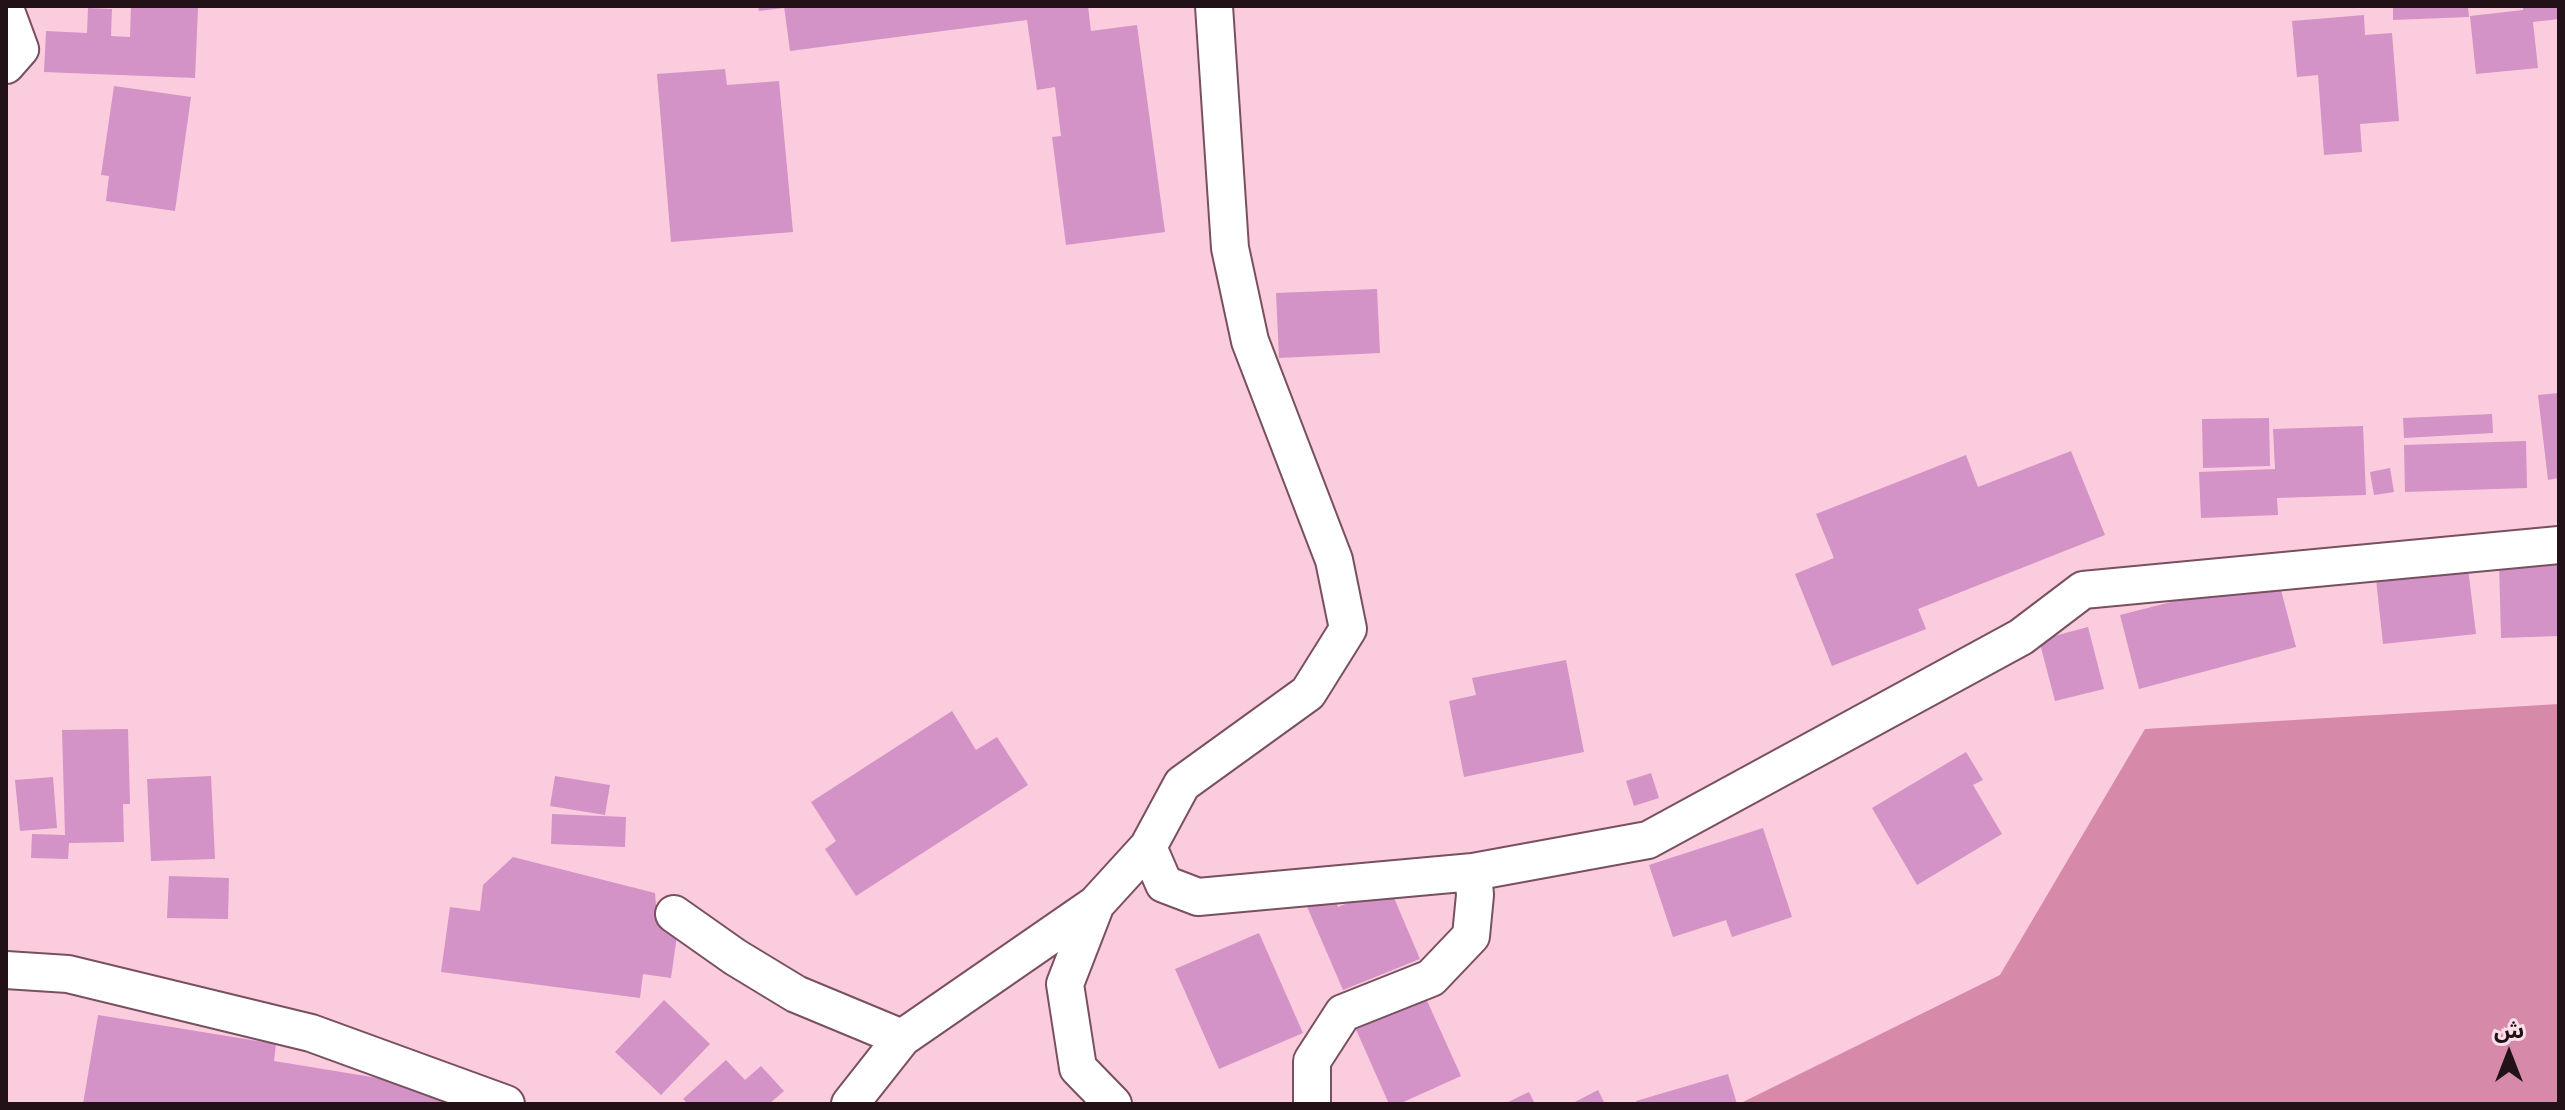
<!DOCTYPE html>
<meta charset="utf-8">
<style>
body{margin:0}
#map{position:relative;width:2565px;height:1110px;overflow:hidden;background:#fbccdd;font-family:Quicksand,"Noto Sans Arabic",sans-serif}
canvas{display:block}
.frame{position:absolute;inset:0;border:8px solid #221218;pointer-events:none}
.north{position:absolute;left:2469px;top:1014px;width:80px;height:80px;-webkit-text-stroke:6px #fcdfe9;paint-order:stroke;rotate:0deg;font-size:22px;font-weight:700;line-height:32px;text-align:center;color:#221218}
.north::after{content:'';display:block;margin:auto;width:28px;height:36px;background:#221218;clip-path:polygon(50% 0,100% 100%,50% 72%,0 100%)}
</style>
<div id="map">
<canvas width="2565" height="1110"></canvas>
<div class="frame"></div>
<div class="north">ش</div>
</div>
<script>
const g = document.querySelector('canvas').getContext('2d');
g.lineJoin = 'round';
function paint(path, color) { g.fillStyle = color; g.fill(path, 'evenodd'); }
const toPath = rows => new Path2D(rows.map(r => 'M' + r).join(''));
function strokePath(path, color, width, dash) { g.strokeStyle = color; g.lineWidth = width; g.lineCap = dash ? 'butt' : 'round'; g.setLineDash(dash || []); g.stroke(path); }
const forest = toPath([
 [2559,704,2559,1104,1739,1104,2000,975,2145,729]
]);
const building = toPath([
 [131,6,198,8,195,78,44,72,46,31,87,33,88,8,112,9,111,36,130,37],
 [758,6,783,6,784,8,759,11],
 [784,6,1088,6,1091,31,1137,25,1165,232,1066,245,1052,137,1061,136,1055,87,1037,90,1027,20,790,51],
 [2393,6,2468,6,2469,17,2393,20],
 [2523,6,2559,6,2559,19,2533,22,2538,68,2476,74,2470,16,2523,10],
 [2364,15,2365,35,2392,33,2399,121,2360,124,2362,152,2324,155,2318,75,2297,77,2292,21],
 [725,69,727,85,779,81,793,232,671,242,657,74],
 [114,86,191,97,175,211,106,201,109,176,101,175],
 [1377,289,1380,353,1279,358,1276,293],
 [2559,393,2559,478,2548,480,2538,395],
 [2492,414,2493,433,2404,438,2403,418],
 [2269,418,2270,466,2203,468,2202,419],
 [2363,426,2366,495,2277,498,2278,515,2201,518,2199,472,2275,469,2273,429],
 [2526,441,2527,488,2405,492,2404,445],
 [2071,451,2105,535,1918,609,1926,629,1832,666,1795,574,1834,558,1816,514,1966,455,1978,487],
 [2390,468,2394,492,2374,495,2370,472],
 [2559,560,2559,636,2501,638,2499,562],
 [2468,568,2476,634,2383,644,2376,579],
 [2277,575,2296,647,2139,689,2120,615],
 [2088,627,2104,689,2055,701,2039,640],
 [1566,660,1584,752,1464,777,1449,701,1476,695,1472,678],
 [952,711,976,750,997,737,1028,785,856,896,825,849,836,841,811,802],
 [128,729,130,804,123,804,124,842,69,843,68,859,31,858,32,834,65,835,62,730],
 [1966,752,1983,780,1973,785,2002,834,1917,885,1872,808],
 [1651,773,1659,798,1634,806,1626,781],
 [211,776,215,859,151,861,147,779],
 [555,776,610,785,605,815,550,806],
 [53,777,57,828,20,831,15,780],
 [552,814,626,817,625,847,551,844],
 [1763,828,1792,917,1732,937,1726,920,1673,937,1649,865],
 [513,857,655,893,657,917,679,921,671,978,643,974,640,998,441,972,450,907,480,911,483,885],
 [169,876,229,878,228,919,167,918],
 [1389,886,1420,959,1343,990,1305,902,1331,891,1338,907],
 [1259,933,1303,1033,1219,1069,1175,969],
 [1424,994,1461,1076,1399,1104,1389,1104,1354,1025],
 [664,1000,710,1044,661,1095,615,1052],
 [98,1015,276,1044,274,1061,457,1091,455,1104,83,1104],
 [726,1060,745,1080,761,1066,784,1091,769,1104,688,1104,683,1099],
 [1728,1074,1737,1104,1637,1104,1636,1101],
 [1598,1090,1605,1104,1571,1104],
 [1529,1092,1535,1104,1504,1104]
]);
const street = toPath([
 [1214,6,1230,248,1250,341,1334,560,1348,629,1308,693,1182,784,1148,847,1164,884,1198,897,1473,872,1648,840,2021,637,2083,590,2559,545],
 [6,11,20,49,6,65],
 [674,914,735,957,796,994,902,1038],
 [6,970,68,974,311,1033,506,1104],
 [850,1104,902,1038,1096,904],
 [1113,1104,1078,1068,1065,984,1096,904,1148,847],
 [1312,1104,1312,1061,1343,1013,1431,978,1471,936,1475,895,1473,872]
]);
paint(forest, '#d689a8');
paint(building, '#d393c6');
strokePath(street, '#785060', 40);
strokePath(street, '#fff', 36);
</script>
